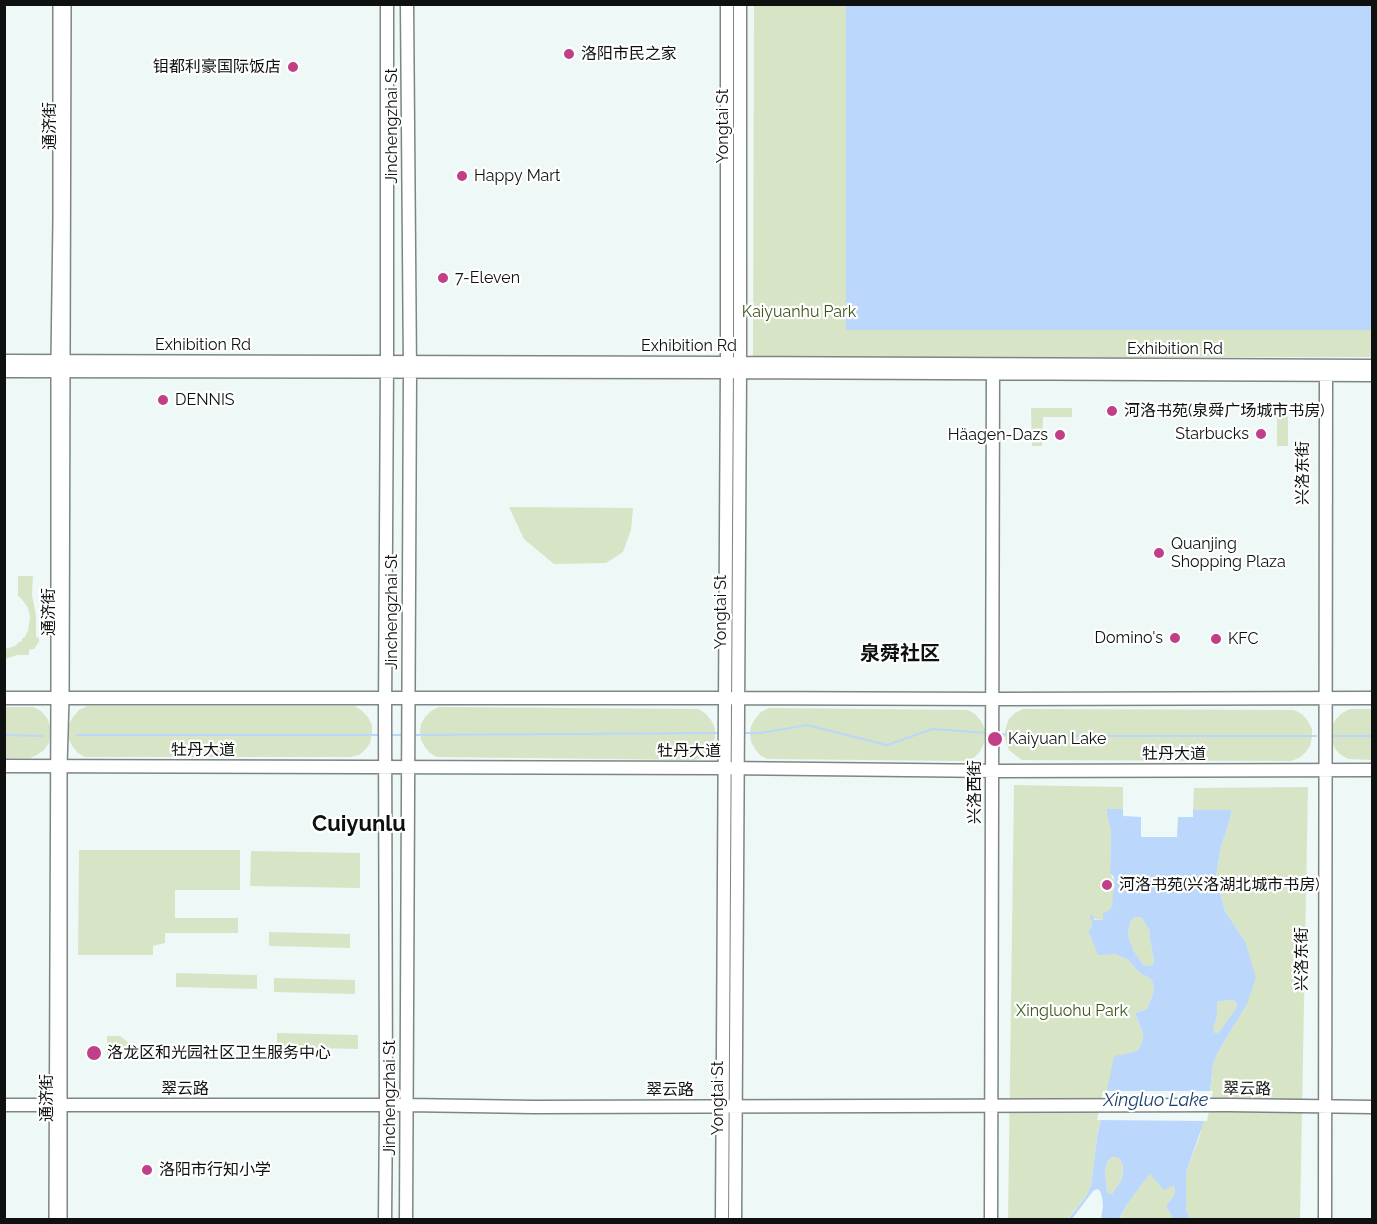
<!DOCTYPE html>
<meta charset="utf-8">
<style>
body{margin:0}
#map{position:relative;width:1377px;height:1224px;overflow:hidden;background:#eef8f7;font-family:Raleway,sans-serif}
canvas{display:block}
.frame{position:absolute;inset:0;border:6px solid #0e1110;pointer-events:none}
</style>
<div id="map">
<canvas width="1377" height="1224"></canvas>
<div class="frame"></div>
</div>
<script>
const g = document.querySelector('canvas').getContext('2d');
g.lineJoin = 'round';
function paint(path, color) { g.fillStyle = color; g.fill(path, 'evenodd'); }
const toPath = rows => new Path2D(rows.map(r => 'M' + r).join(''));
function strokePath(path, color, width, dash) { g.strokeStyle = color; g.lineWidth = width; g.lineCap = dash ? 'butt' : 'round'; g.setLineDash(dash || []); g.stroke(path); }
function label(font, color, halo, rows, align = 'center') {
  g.font = font + ' Raleway,"Noto Sans SC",sans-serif'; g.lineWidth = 4.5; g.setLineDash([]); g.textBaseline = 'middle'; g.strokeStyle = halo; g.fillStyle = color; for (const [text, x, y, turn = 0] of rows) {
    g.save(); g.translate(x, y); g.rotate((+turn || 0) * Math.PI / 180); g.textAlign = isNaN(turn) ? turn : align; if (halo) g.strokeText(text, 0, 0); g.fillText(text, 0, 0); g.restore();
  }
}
const green = toPath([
 [754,4,846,5,846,330,1372,330,1372,357,753,358],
 [1031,408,1072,408,1072,417,1043,417,1042,446,1032,446],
 [1247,409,1288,409,1288,446,1277,446,1277,418,1247,418],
 [509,507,633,508,631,530,623,552,606,563,554,564,524,539],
 [18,576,33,576,32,595,36,616,36,637,39,638,39,642,34,649,29,650,29,655,17,655,5,659,5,649,15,646,19,642,22,641,22,638,24,638,28,631,30,617,28,608,21,598,18,596],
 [87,706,355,706,362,711,368,717,372,725,372,734,370,743,365,750,359,755,351,757,85,757,78,753,73,747,69,740,68,732,69,724,73,717,79,710],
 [5,707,33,707,41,711,47,718,50,726,51,734,49,743,44,750,37,755,30,758,5,758],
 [439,707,698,709,705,713,711,720,715,728,715,737,713,745,708,752,702,757,695,760,437,757,430,753,425,747,421,740,420,732,421,724,425,717,431,711],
 [769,708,968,710,975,714,981,721,985,729,985,738,983,746,978,754,972,759,964,761,767,759,760,755,755,749,751,742,750,734,751,726,755,719,761,712],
 [1023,709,1294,710,1302,714,1308,721,1312,729,1312,737,1310,746,1305,753,1299,758,1291,761,1022,760,1015,755,1009,750,1006,742,1004,735,1006,727,1009,719,1015,713],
 [1350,709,1372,709,1372,760,1348,759,1341,755,1336,750,1332,742,1331,734,1332,726,1336,719,1342,713],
 [1014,785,1123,787,1123,809,1106,809,1111,833,1110,873,1115,882,1112,906,1103,920,1092,919,1091,930,1089,933,1098,954,1115,954,1128,960,1141,974,1146,976,1151,979,1154,987,1153,994,1147,1009,1135,1013,1143,1034,1142,1042,1138,1050,1130,1053,1106,1091,1097,1138,1091,1185,1085,1198,1067,1219,1008,1220],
 [1308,787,1300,1219,1190,1219,1186,1209,1186,1173,1199,1138,1210,1091,1213,1064,1218,1052,1246,1006,1245,941,1225,911,1216,877,1221,845,1226,833,1232,810,1193,810,1194,788],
 [79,850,240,850,240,890,175,890,175,918,238,918,238,933,165,933,165,943,153,946,153,955,78,955],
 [251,851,360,853,360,888,250,886],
 [1135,917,1140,917,1143,919,1149,927,1150,940,1154,960,1154,963,1150,966,1144,966,1134,951,1129,939,1128,932,1131,921],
 [269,932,350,934,350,948,269,946],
 [176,973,257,975,257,989,176,987],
 [274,978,355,980,355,994,274,992],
 [1230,1000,1235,1001,1237,1006,1235,1011,1219,1032,1215,1033,1213,1030,1217,1015,1217,1002],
 [277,1033,358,1035,358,1049,277,1047],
 [107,1036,120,1036,143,1054,143,1060,107,1060],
 [1112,1157,1119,1158,1123,1165,1122,1179,1112,1194,1107,1192,1105,1171,1107,1162],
 [1150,1174,1174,1185,1175,1194,1166,1206,1173,1219,1119,1220,1128,1203]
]);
const water = toPath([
 [846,5,1372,5,1372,330,846,330],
 [1106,809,1123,809,1123,816,1141,817,1141,837,1177,837,1178,817,1193,817,1193,810,1232,810,1226,833,1221,845,1216,877,1225,911,1245,941,1256,978,1246,1006,1218,1052,1213,1064,1210,1091,1204,1121,1186,1173,1186,1209,1190,1219,1173,1219,1166,1206,1175,1194,1174,1185,1164,1190,1150,1174,1128,1203,1119,1219,1101,1219,1103,1206,1102,1197,1100,1191,1097,1189,1093,1191,1072,1219,1067,1220,1085,1198,1091,1185,1097,1138,1114,1056,1130,1053,1138,1050,1142,1042,1143,1034,1135,1013,1147,1009,1153,994,1154,987,1151,979,1146,976,1141,974,1128,960,1115,954,1098,955,1089,933,1089,930,1091,929,1092,920,1090,919,1090,915,1093,915,1094,920,1103,920,1103,914,1108,911,1112,906,1113,893,1115,885,1114,877,1110,873,1111,833],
 [1135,917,1140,917,1143,919,1147,927,1149,928,1150,940,1154,960,1154,963,1150,966,1144,966,1134,951,1129,939,1128,932,1131,921],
 [1230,1000,1235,1001,1237,1006,1235,1010,1219,1032,1215,1033,1213,1030,1217,1015,1217,1002],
 [1112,1157,1119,1158,1123,1165,1122,1179,1112,1194,1107,1192,1105,1171,1107,1162]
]);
const pier = toPath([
 [1103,1091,1213,1091,1207,1121,1097,1120]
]);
const stream = toPath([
 [743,733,761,733,807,725,887,745,932,729,989,733],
 [998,734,1034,736,1316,736],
 [4,735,42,736],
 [77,735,380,735],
 [389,735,404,735],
 [413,735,719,733],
 [1329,736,1372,736]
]);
const street = toPath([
 [54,1220,56,698,56,361,58,219,58,4],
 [62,1220,62,766,64,698,66,4]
]);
const secondary = toPath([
 [4,361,727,363,1372,366],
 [1323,367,1326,375,1325,1220],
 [4,371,727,372,1372,375],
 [4,698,724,698,999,699,1372,698],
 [4,766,724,768,998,771,1372,770],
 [4,1105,407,1105,534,1107,1228,1105,1372,1107],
 [385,1220,386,1105,385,714,387,362,387,4],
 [406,1220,410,372,407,4],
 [722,1220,727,363,727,4],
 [735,1220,740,372,740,4],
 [991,1220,993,365]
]);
const markers = [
 [569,54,6,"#c13f87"],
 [293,67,6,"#c13f87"],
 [462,176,6,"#c13f87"],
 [443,278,6,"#c13f87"],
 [163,400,6,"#c13f87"],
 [1112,411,6,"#c13f87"],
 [1261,434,6,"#c13f87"],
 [1060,435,6,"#c13f87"],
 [1159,553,6,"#c13f87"],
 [1175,638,6,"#c13f87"],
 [1216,639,6,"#c13f87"],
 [995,739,8,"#c13f87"],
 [1107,885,6,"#c13f87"],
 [94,1053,8,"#c13f87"],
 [147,1170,6,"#c13f87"]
];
const poiNames = [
 ["洛阳市民之家",581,54],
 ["钼都利豪国际饭店",281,67,"right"],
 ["Happy Mart",474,176],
 ["7-Eleven",455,278],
 ["DENNIS",175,400],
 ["河洛书苑(泉舜广场城市书房)",1124,411],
 ["Starbucks",1249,434,"right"],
 ["Häagen-Dazs",1048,435,"right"],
 ["Quanjing",1171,544],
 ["Shopping Plaza",1171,562],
 ["Domino's",1163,638,"right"],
 ["KFC",1228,639],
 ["Kaiyuan Lake",1008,739],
 ["河洛书苑(兴洛湖北城市书房)",1119,885],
 ["洛龙区和光园社区卫生服务中心",107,1053],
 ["洛阳市行知小学",159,1170]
];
const streetNames = [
 ["通济街",50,126,-90],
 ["Jinchengzhai St",392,126,-90],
 ["Yongtai St",723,126,-90],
 ["Exhibition Rd",203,345],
 ["Exhibition Rd",689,346],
 ["Exhibition Rd",1175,349],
 ["兴洛东街",1303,473,-90],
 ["通济街",49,612,-90],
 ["Jinchengzhai St",392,612,-90],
 ["Yongtai St",721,612,-90],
 ["牡丹大道",203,750],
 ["牡丹大道",689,751],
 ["牡丹大道",1174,754],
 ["兴洛西街",975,792,-90],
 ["兴洛东街",1302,959,-90],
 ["翠云路",185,1089],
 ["翠云路",1247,1089,1],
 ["翠云路",670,1090],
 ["通济街",47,1098,-90],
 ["Jinchengzhai St",390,1098,-90],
 ["Yongtai St",718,1098,-90]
];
const parkNames = [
 ["Kaiyuanhu Park",799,312],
 ["Xingluohu Park",1072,1011]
];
const waterNames = [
 ["Xingluo Lake",1156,1101]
];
const quarterNames = [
 ["泉舜社区",900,654]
];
const districtNames = [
 ["Cuiyunlu",359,824]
];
paint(green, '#d7e5c6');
paint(water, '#bbd7fb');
paint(pier, '#eef8f7');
strokePath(stream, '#bbd7fb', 2);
strokePath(street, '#7d8585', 12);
strokePath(secondary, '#7d8585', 15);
strokePath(street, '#fff', 9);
strokePath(secondary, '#fff', 12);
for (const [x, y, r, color] of markers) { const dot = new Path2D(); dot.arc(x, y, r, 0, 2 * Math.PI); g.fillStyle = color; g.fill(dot); strokePath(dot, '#fff', 2); }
label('16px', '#0e1110', '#fff', poiNames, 'left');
label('16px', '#0e1110', '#fff', streetNames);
label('16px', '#3e551a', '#fff', parkNames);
label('italic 18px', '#193e6b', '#fff', waterNames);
label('bold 20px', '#0e1110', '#fff', quarterNames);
label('bold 22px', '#0e1110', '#fff', districtNames);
</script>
